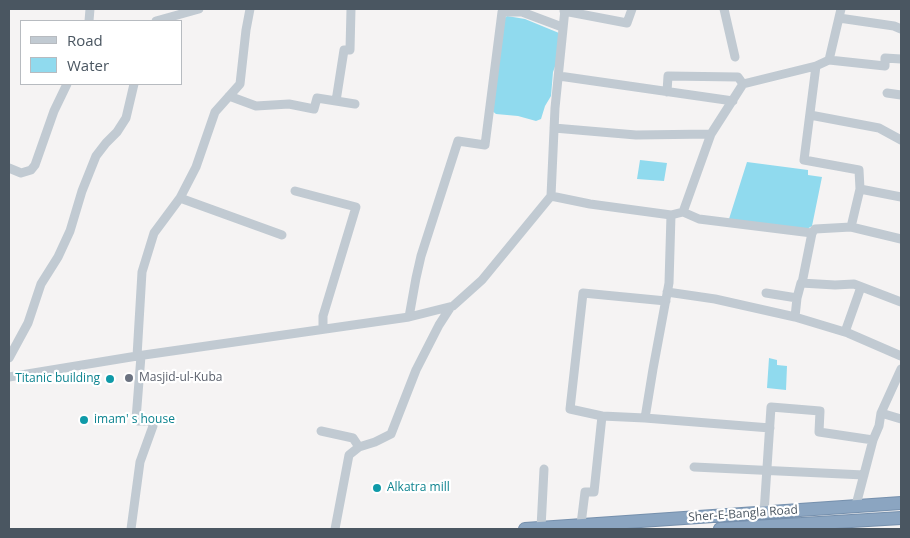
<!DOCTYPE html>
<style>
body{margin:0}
#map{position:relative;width:910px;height:538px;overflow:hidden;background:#f5f3f3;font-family:"Open Sans",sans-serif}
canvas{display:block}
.frame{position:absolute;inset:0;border:10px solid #4a5661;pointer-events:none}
.legend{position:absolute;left:20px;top:20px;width:162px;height:65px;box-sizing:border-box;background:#fff;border:1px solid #b7bbc0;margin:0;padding:6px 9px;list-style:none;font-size:15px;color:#4a5661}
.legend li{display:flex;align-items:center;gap:10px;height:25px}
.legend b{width:25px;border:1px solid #b7bbc0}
</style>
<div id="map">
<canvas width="910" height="538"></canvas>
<div class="frame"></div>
<ul class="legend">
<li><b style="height:6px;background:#c1cad2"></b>Road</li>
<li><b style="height:14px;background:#90daee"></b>Water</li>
</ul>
</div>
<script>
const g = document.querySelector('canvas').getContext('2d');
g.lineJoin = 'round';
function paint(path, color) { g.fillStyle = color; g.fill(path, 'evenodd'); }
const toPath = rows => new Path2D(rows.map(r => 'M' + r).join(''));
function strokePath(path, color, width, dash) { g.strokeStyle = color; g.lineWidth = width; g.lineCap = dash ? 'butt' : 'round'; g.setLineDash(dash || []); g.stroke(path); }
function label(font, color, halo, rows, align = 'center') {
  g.font = font + ' "Open Sans",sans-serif'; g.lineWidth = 4.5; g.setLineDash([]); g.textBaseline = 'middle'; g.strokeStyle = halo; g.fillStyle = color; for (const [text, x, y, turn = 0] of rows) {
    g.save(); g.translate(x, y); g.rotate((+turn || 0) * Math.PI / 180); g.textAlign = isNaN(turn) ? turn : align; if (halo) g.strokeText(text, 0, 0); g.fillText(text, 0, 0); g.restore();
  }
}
const water = toPath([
 [507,16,525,19,559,33,556,64,553,72,551,96,545,106,541,119,536,121,518,116,496,114,491,110,503,20],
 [640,160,667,163,664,181,637,179],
 [747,162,808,170,808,175,822,177,812,226,807,229,729,219],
 [769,358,777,360,777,365,787,366,786,390,767,388]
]);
const minor = toPath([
 [724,9,735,57],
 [564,11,627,23,632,9],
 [839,18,894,26,901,29],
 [89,21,90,9],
 [156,21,199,9],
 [829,60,885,66,885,58,901,59],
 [816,66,804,160,859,170,860,189],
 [559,76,733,101],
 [667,92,668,76,738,77,743,84],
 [887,93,901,95],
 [229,96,256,106,289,104,314,109,317,98,355,104],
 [336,101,344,50,350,50,351,9],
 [810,115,879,128,901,140],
 [554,128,636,135,711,134],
 [9,168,21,173,31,170,35,165,54,111,67,84],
 [295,191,356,207,323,316,323,329],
 [551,196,590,204,671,215,683,212,711,134,743,84,816,66,829,60,841,9],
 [180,198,282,235],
 [683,212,699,219,812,233,802,283],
 [851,227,860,189,901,197],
 [812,233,815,229,851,227,901,239],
 [667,292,715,299,795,317],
 [766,293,797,298,795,317,848,333,901,356],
 [797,298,801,283,835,285,854,284,901,302],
 [409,317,416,278,421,256,458,141,485,145,502,12,522,12,562,27],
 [845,332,861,287],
 [137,356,142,272,154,233,180,198,196,167,215,112,240,84,246,30,250,9],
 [9,358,28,323,41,284,58,257,70,231,82,191,96,156,106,143,117,132,126,118,134,84],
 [9,377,137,356,409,317,453,306,482,280,551,196,555,108,565,9],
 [881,413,901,419],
 [602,416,570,409,583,293,666,301],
 [645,418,770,428],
 [321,431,353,438,359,447],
 [694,467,864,475],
 [856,505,873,440,879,426,881,413,901,369],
 [764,513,771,407,820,411,819,432,873,440],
 [581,524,585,492,594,492,602,416,645,418,653,369,669,283,671,215],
 [541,528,544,469],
 [131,529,140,462,153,426,152,421,138,421,136,419,141,356],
 [335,529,349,455,359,447,375,442,391,434,416,370,439,325,450,308]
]);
const highway = toPath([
 [525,529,901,503],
 [720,529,901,518]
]);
const markers = [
 [129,378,5,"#6b7280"],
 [110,379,5,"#0f9aa8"],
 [84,420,5,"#0f9aa8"],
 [377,488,5,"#0f9aa8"]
];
const worshipNames = [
 ["Masjid-ul-Kuba",139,378]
];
const cultureNames = [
 ["Titanic building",100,379,"right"],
 ["imam' s house",94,420],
 ["Alkatra mill",387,488]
];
const streetNames = [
 ["Sher-E-Bangla Road",743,514,-4]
];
paint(water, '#90daee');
strokePath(highway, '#7690ad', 14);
strokePath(minor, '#c1cad2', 9);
strokePath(highway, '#8ba5c1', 12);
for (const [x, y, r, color] of markers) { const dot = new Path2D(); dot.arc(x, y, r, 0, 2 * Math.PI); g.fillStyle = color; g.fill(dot); strokePath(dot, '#fff', 2); }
label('12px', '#5b616d', '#fff', worshipNames, 'left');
label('12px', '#0d838f', '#fff', cultureNames, 'left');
label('12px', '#4a5661', '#fff', streetNames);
</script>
